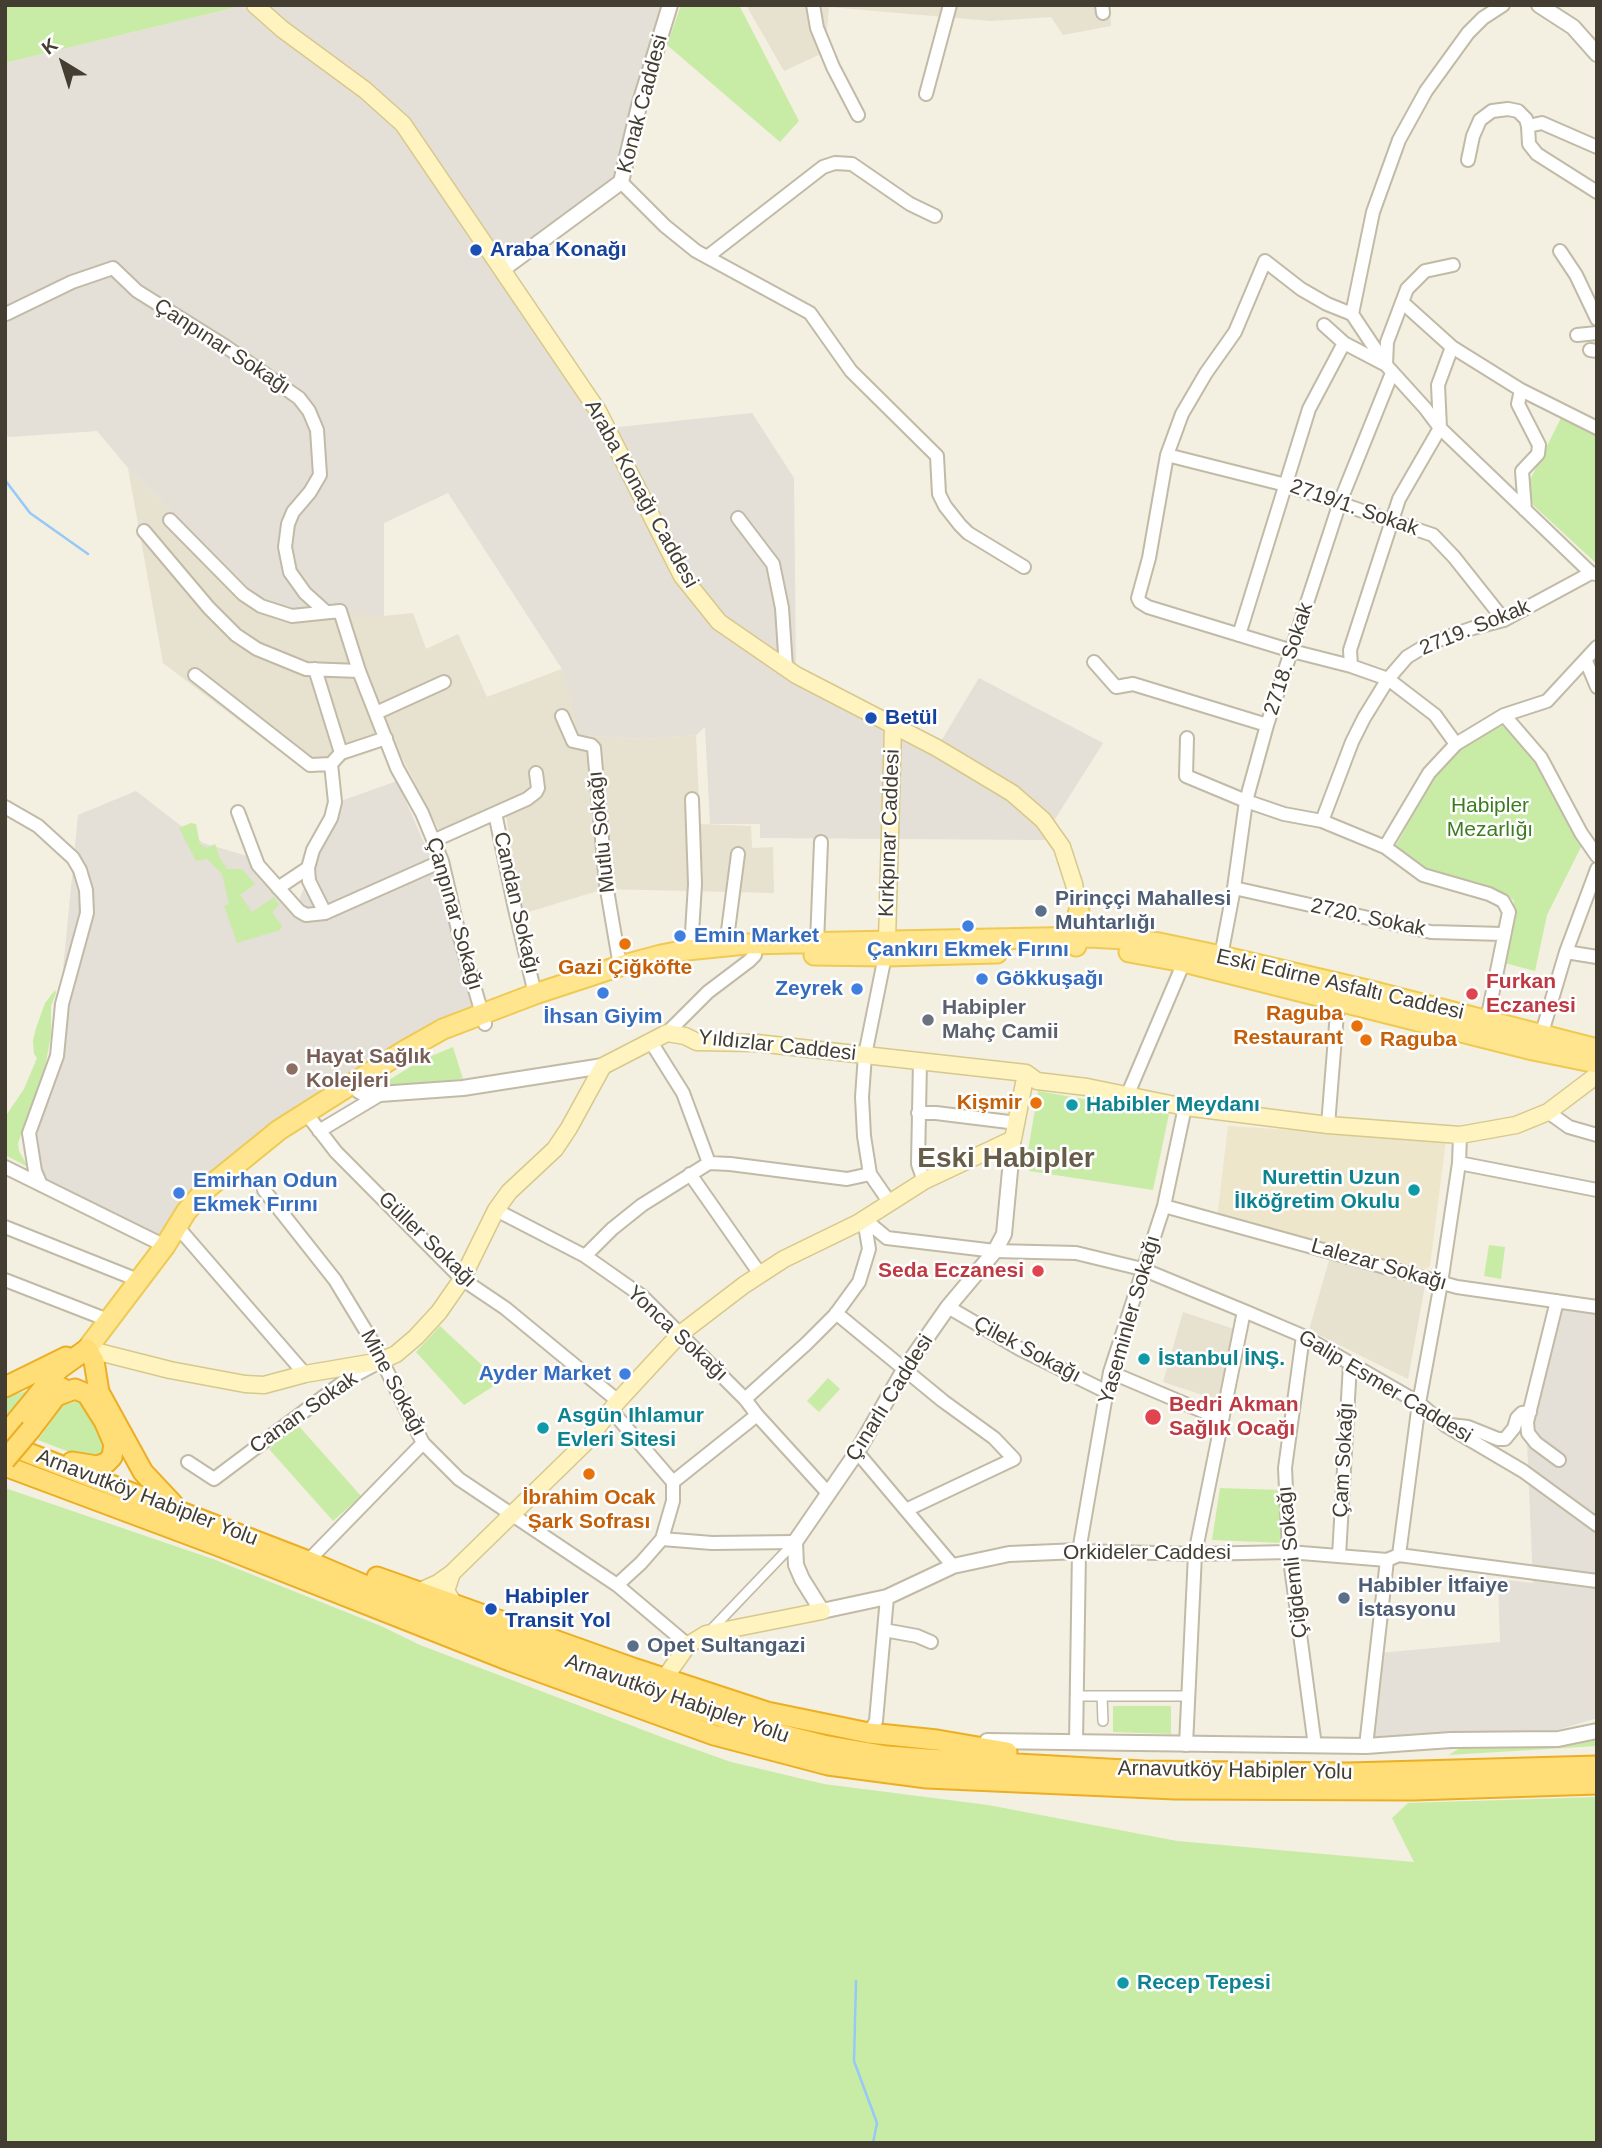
<!DOCTYPE html>
<meta charset="utf-8">
<style>
body{margin:0}
#map{position:relative;width:1602px;height:2148px;overflow:hidden;background:#f3efe1;font-family:Arial,sans-serif}
canvas{display:block}
.frame{position:absolute;inset:0;border:7px solid #443e32;pointer-events:none}
.north{position:absolute;left:28px;top:28px;width:70px;height:70px;-webkit-text-stroke:5px #fff;paint-order:stroke;rotate:322deg;font-size:19px;font-weight:700;line-height:28px;text-align:center;color:#443e32}
.north::after{content:'';display:block;margin:auto;width:24px;height:32px;background:#443e32;clip-path:polygon(50% 0,100% 100%,50% 72%,0 100%)}
</style>
<div id="map">
<canvas width="1602" height="2148"></canvas>
<div class="frame"></div>
<div class="north">K</div>
</div>
<script>
const g = document.querySelector('canvas').getContext('2d');
g.lineJoin = 'round';
function paint(path, color) { g.fillStyle = color; g.fill(path, 'evenodd'); }
const toPath = rows => new Path2D(rows.map(r => 'M' + r).join(''));
function strokePath(path, color, width, dash) { g.strokeStyle = color; g.lineWidth = width; g.lineCap = dash ? 'butt' : 'round'; g.setLineDash(dash || []); g.stroke(path); }
function label(font, color, halo, rows, align = 'center') {
  g.font = font + ' Arial,sans-serif'; g.lineWidth = 5; g.setLineDash([]); g.textBaseline = 'middle'; g.strokeStyle = halo; g.fillStyle = color; for (const [text, x, y, turn = 0] of rows) {
    g.save(); g.translate(x, y); g.rotate((+turn || 0) * Math.PI / 180); g.textAlign = isNaN(turn) ? turn : align; if (halo) g.strokeText(text, 0, 0); g.fillText(text, 0, 0); g.restore();
  }
}
const residential = toPath([
 [746,5,1110,5,1111,26,1063,35,1051,17,991,21,829,7,825,52,784,71],
 [128,468,271,610,340,611,384,616,413,613,426,649,458,634,487,697,562,669,581,735,642,739,696,735,700,824,751,826,752,848,773,847,774,893,604,889,522,914,504,803,439,830,395,744,308,773,163,663],
 [1330,1257,1426,1280,1408,1379,1309,1330],
 [1183,1312,1234,1329,1218,1400,1163,1382]
]);
const industrial = toPath([
 [273,5,670,5,621,182,504,269,609,428,752,413,794,478,796,675,937,748,979,678,1103,743,1050,827,1050,840,760,838,760,824,710,824,705,727,696,735,642,739,580,735,562,669,448,493,384,523,384,616,271,610,128,468,97,431,9,437,5,435,5,63,241,6,265,16],
 [397,781,472,953,484,1005,386,1054,159,1240,44,1178,36,1136,61,1053,61,991,78,815,136,791,203,843,254,858,299,900,341,801],
 [1558,1300,1597,1306,1597,1718,1547,1733,1371,1743,1379,1653,1500,1642,1498,1579,1533,1583,1526,1417]
]);
const education = toPath([
 [1228,1126,1446,1140,1430,1266,1426,1269,1217,1218]
]);
const green = toPath([
 [5,5,241,5,241,6,5,63],
 [681,5,739,5,799,121,780,142,667,45],
 [1561,418,1597,435,1597,564,1533,505,1527,486],
 [1499,723,1533,751,1584,841,1547,915,1535,971,1501,962,1514,901,1508,895,1426,873,1393,851,1434,776,1459,748],
 [191,823,196,824,200,844,207,848,215,844,220,858,227,869,242,869,255,884,240,895,252,912,274,897,279,905,272,912,282,926,280,930,237,943,224,906,229,904,222,874,207,859,196,861,179,828],
 [55,990,56,993,51,1006,51,1035,44,1073,18,1143,19,1151,28,1167,5,1155,5,1117,24,1089,37,1058,34,1054,33,1040,36,1028,45,1003],
 [453,1047,463,1079,390,1085,387,1081,422,1060],
 [1038,1091,1169,1114,1153,1190,1029,1171,1027,1157],
 [1489,1245,1505,1247,1501,1279,1484,1276],
 [440,1326,500,1382,464,1405,416,1352],
 [828,1378,840,1389,819,1412,807,1401],
 [35,1388,5,1422,5,1398],
 [79,1401,86,1406,105,1439,104,1452,98,1458,90,1460,38,1440,63,1405],
 [297,1424,361,1496,333,1521,269,1449],
 [5,1488,213,1559,381,1626,420,1645,672,1741,731,1762,824,1784,988,1805,1177,1841,1414,1862,1392,1818,1408,1803,1597,1797,1597,2143,5,2143],
 [1220,1488,1281,1490,1284,1543,1212,1540],
 [1113,1706,1171,1706,1171,1734,1113,1732],
 [1597,1738,1597,1746,1449,1755,1461,1747,1541,1746]
]);
const stream = toPath([
 [5,480,30,513,88,554],
 [856,1981,854,2061,877,2123,873,2143]
]);
const pedestrian = toPath([
 [709,1632,795,1542],
 [1077,1696,1188,1696],
 [1102,1696,1103,1721]
]);
const minor = toPath([
 [813,5,817,28,833,67,858,115],
 [1102,5,1103,13],
 [926,94,950,5],
 [1597,147,1542,123,1528,126,1529,144,1537,154,1597,192],
 [1468,160,1473,136,1480,120,1492,111,1508,109,1518,111,1526,119,1528,126],
 [621,182,665,226,696,251,810,313,851,371,937,456,939,494,945,506,960,525,968,533,1024,567],
 [1560,251,1576,275,1597,319],
 [707,257,823,167,835,163,852,164,910,204,935,216],
 [1402,302,1452,347,1521,390,1597,428],
 [6,314,72,282,113,268,137,291,225,346,299,398,309,411,317,430,320,475,310,492,293,512,288,524,285,547,290,572,305,593,326,612],
 [1352,314,1373,212,1399,140,1426,91,1468,33,1483,18,1503,5],
 [1324,325,1344,343,1386,365,1387,342,1407,289,1425,271,1453,265],
 [1577,335,1597,333],
 [1590,350,1597,351],
 [1521,390,1518,404,1539,445,1538,454,1522,471,1525,510],
 [1167,455,1286,485,1433,535,1454,557,1504,620],
 [738,518,773,564,782,608,786,668],
 [170,520,243,594,261,606,292,616,340,611,359,671,397,768,422,813,442,861,459,934,485,1024],
 [144,531,209,608,236,635,257,649,306,669,359,671],
 [1239,635,1309,409,1344,343],
 [1586,661,1597,687],
 [1094,662,1116,687,1133,684,1267,725],
 [1351,666,1350,650,1399,499,1440,428,1438,385,1452,347],
 [315,669,341,753],
 [195,675,310,765,331,764,341,753,386,738],
 [376,713,444,682],
 [1504,715,1541,758,1581,833,1597,856],
 [562,716,573,741,591,745,594,748,606,884,620,966],
 [1187,738,1186,776,1246,801,1284,814,1322,821,1385,847,1429,773,1456,744,1504,715,1547,701,1597,647],
 [1456,744,1435,715,1388,679,1351,666,1292,651,1148,607,1140,602,1138,598,1149,558,1167,455,1182,414,1206,373,1235,332,1265,261,1301,289,1327,304,1352,314,1386,365,1425,408,1440,428,1591,573],
 [5,807,38,826,73,858,80,870,86,890,87,913,62,1004,57,1056,29,1133,35,1171,41,1185],
 [238,812,258,865,299,911,306,915,325,913,442,861],
 [495,813,515,909,535,994],
 [1322,821,1352,742,1364,718,1388,679,1407,657,1430,643,1473,628,1504,620,1591,573,1596,574],
 [435,840,527,799,536,792,538,788,536,773],
 [1385,847,1423,875,1489,894,1503,901,1509,912,1487,1020],
 [278,888,308,868],
 [1234,888,1431,932,1503,934],
 [325,913,309,881,308,868,313,850,331,818,335,802,331,764],
 [817,943,821,842],
 [726,946,738,854],
 [691,949,695,884,692,799],
 [886,951,865,1055,862,1097,864,1136,870,1174,890,1203],
 [1566,952,1597,957],
 [1221,956,1234,888,1246,801,1267,725,1340,502,1392,373],
 [667,1033,708,992,749,961,755,955,755,944],
 [1541,1036,1566,952,1597,869],
 [651,1042,683,1093,709,1163],
 [920,1061,918,1164,924,1181],
 [1127,1096,1184,962],
 [1548,1112,1569,1127,1597,1135],
 [918,1113,936,1113,1017,1123],
 [312,1121,336,1152,462,1279,505,1308,618,1401],
 [1328,1125,1338,1000],
 [319,1131,381,1094],
 [1459,1163,1597,1190],
 [5,1167,165,1246],
 [690,1174,760,1274],
 [264,1190,335,1280,372,1341,423,1443,459,1479,617,1585,688,1645],
 [1164,1206,1457,1287,1597,1307],
 [496,1210,585,1256,642,1296,745,1399,757,1415,828,1493],
 [864,1219,887,1238,995,1251,1076,1253,1142,1269,1244,1311,1303,1336,1419,1403,1445,1425,1523,1471,1597,1525],
 [5,1227,138,1280],
 [182,1232,305,1374],
 [585,1256,612,1229,642,1205,709,1163,730,1164,847,1179,870,1174],
 [5,1280,108,1320],
 [1557,1301,1527,1422,1528,1433,1536,1443,1559,1460],
 [948,1307,1020,1349,1107,1392],
 [836,1313,943,1401,994,1438,1014,1459,906,1510],
 [1303,1336,1285,1468,1289,1552,1315,1746],
 [1110,1372,1221,1419],
 [745,1399,806,1344,835,1315,859,1282,869,1249,864,1219],
 [612,1411,673,1482],
 [1450,1425,1468,1427,1498,1439,1505,1439,1514,1428,1517,1418,1522,1413,1530,1412],
 [857,1452,953,1566],
 [188,1462,214,1479,346,1380,374,1365],
 [673,1482,757,1415],
 [662,1539,712,1543,795,1542],
 [1079,1551,1195,1554,1289,1552,1387,1560,1399,1555,1597,1581],
 [1399,1555,1419,1403,1441,1283,1459,1163,1460,1135],
 [1339,1556,1350,1364],
 [308,1561,423,1443],
 [617,1585,641,1563,662,1539,673,1501,673,1482],
 [884,1630,917,1636,931,1642],
 [869,1733,876,1721,887,1597],
 [1076,1743,1079,1551,1110,1372,1164,1206,1185,1107],
 [1186,1745,1195,1554,1244,1311],
 [1366,1746,1387,1560]
]);
const tertiary = toPath([
 [1539,5,1573,27,1597,54],
 [503,269,621,182,639,106,670,5],
 [354,1083,359,1091,366,1095,463,1088,603,1066],
 [1013,1139,1004,1234,995,1251,948,1307,904,1370,857,1452,795,1542,796,1565,802,1579,822,1611,887,1597,953,1566,1009,1554,1079,1551],
 [987,1741,1366,1746,1451,1740,1558,1739,1597,1731]
]);
const secondary = toPath([
 [255,5,282,29,365,90,403,124,598,411,682,576,719,622,796,675,937,748,1012,793,1043,820,1062,847,1074,884,1079,911],
 [887,940,893,726],
 [87,1349,170,1370,245,1384,264,1385,305,1374,381,1361,396,1354,416,1337,439,1312,462,1279,496,1210,509,1192,555,1149,569,1128,603,1066,667,1033,685,1036,697,1042,757,1043,1026,1073,1037,1081,1087,1087,1185,1107,1328,1125,1460,1135,1516,1125,1548,1112,1597,1075],
 [452,1573,585,1443,618,1401,680,1334,744,1285,784,1259,858,1223,924,1181,1013,1139,1026,1073],
 [418,1592,438,1583,452,1573,446,1591,454,1604],
 [664,1679,688,1645,706,1634,822,1611]
]);
const primary = toPath([
 [1076,946,1072,938,1079,911],
 [1129,952,1184,962,1533,1050,1597,1063],
 [814,955,886,956,997,953],
 [87,1349,165,1246,186,1212,205,1190,279,1130,404,1051,443,1029,535,994,620,966,661,955,687,950,746,944,1090,937,1125,939,1159,943,1221,956,1367,990,1597,1049]
]);
const trunk = toPath([
 [87,1349,94,1361,99,1392,143,1472,173,1504],
 [5,1387,66,1357],
 [56,1396,75,1389,87,1394,104,1421,114,1444,112,1457,106,1463,97,1466,72,1462],
 [31,1429,62,1388],
 [5,1435,59,1369,87,1349],
 [5,1444,308,1561,404,1602,677,1702,755,1728,823,1745,887,1756,927,1759,1143,1771,1349,1773,1597,1766],
 [5,1466,219,1546,510,1661,714,1735,828,1765,927,1778,1175,1789,1413,1790,1597,1784],
 [377,1577,633,1668,767,1712,869,1733,937,1740,1007,1752]
]);
const trunkBridge = toPath([
 [5,1460,31,1429]
]);
const markers = [
 [476,250,7,"#1a4fb4"],
 [871,718,7,"#1a4fb4"],
 [1041,911,7,"#5c6f8a"],
 [968,926,7,"#3f7fe0"],
 [680,936,7,"#3f7fe0"],
 [625,944,7,"#e8710a"],
 [982,979,7,"#3f7fe0"],
 [857,989,7,"#3f7fe0"],
 [603,993,7,"#3f7fe0"],
 [1472,994,7,"#e0444e"],
 [928,1020,7,"#6b7280"],
 [1357,1026,7,"#e8710a"],
 [1366,1040,7,"#e8710a"],
 [292,1069,7,"#8d6e63"],
 [1036,1103,7,"#e8710a"],
 [1072,1105,7,"#0f9aa8"],
 [1414,1190,7,"#0f9aa8"],
 [179,1193,7,"#3f7fe0"],
 [1038,1271,7,"#e0444e"],
 [1144,1359,7,"#0f9aa8"],
 [625,1374,7,"#3f7fe0"],
 [1153,1417,9,"#e0444e"],
 [543,1428,7,"#0f9aa8"],
 [589,1474,7,"#e8710a"],
 [1344,1598,7,"#5c6f8a"],
 [491,1609,7,"#1a4fb4"],
 [633,1646,7,"#5c6f8a"],
 [1123,1983,7,"#0f9aa8"]
];
const streetNames = [
 ["Konak Caddesi",643,104,-75],
 ["Çanpınar Sokağı",222,347,33],
 ["Araba Konağı Caddesi",641,494,61],
 ["2719/1. Sokak",1354,508,19],
 ["2719. Sokak",1475,628,-22],
 ["2718. Sokak",1289,659,-72],
 ["Mutlu Sokağı",602,832,-96],
 ["Kırkpınar Caddesi",890,833,-88],
 ["Candan Sokağı",516,903,77],
 ["Çanpınar Sokağı",454,914,74],
 ["2720. Sokak",1368,918,12],
 ["Eski Edirne Asfaltı Caddesi",1340,985,13],
 ["Yıldızlar Caddesi",777,1046,6],
 ["Güller Sokağı",427,1240,44],
 ["Lalezar Sokağı",1379,1265,16],
 ["Yaseminler Sokağı",1130,1320,-74],
 ["Yonca Sokağı",677,1334,43],
 ["Çilek Sokağı",1027,1350,28],
 ["Mine Sokağı",393,1383,62],
 ["Galip Esmer Caddesi",1385,1387,31],
 ["Çınarlı Caddesi",890,1398,-58],
 ["Canan Sokak",304,1413,-35],
 ["Çam Sokağı",1344,1460,-87],
 ["Arnavutköy Habipler Yolu",147,1498,21],
 ["Orkideler Caddesi",1147,1553],
 ["Çiğdemli Sokağı",1293,1562,-96],
 ["Arnavutköy Habipler Yolu",677,1699,19],
 ["Arnavutköy Habipler Yolu",1235,1771,1]
];
const transitNames = [
 ["Araba Konağı",490,250],
 ["Betül",885,718],
 ["Habipler",505,1597],
 ["Transit Yol",505,1621]
];
const parkNames = [
 ["Habipler",1490,806],
 ["Mezarlığı",1490,830]
];
const serviceNames = [
 ["Pirinççi Mahallesi",1055,899],
 ["Muhtarlığı",1055,923],
 ["Habibler İtfaiye",1358,1586],
 ["İstasyonu",1358,1610],
 ["Opet Sultangazi",647,1646]
];
const shopNames = [
 ["Emin Market",694,936],
 ["Çankırı Ekmek Fırını",968,950,"center"],
 ["Gökkuşağı",996,979],
 ["Zeyrek",843,989,"right"],
 ["İhsan Giyim",603,1017,"center"],
 ["Emirhan Odun",193,1181],
 ["Ekmek Fırını",193,1205],
 ["Ayder Market",611,1374,"right"]
];
const foodNames = [
 ["Gazi Çiğköfte",625,968],
 ["Raguba",1343,1014,"right"],
 ["Restaurant",1343,1038,"right"],
 ["Raguba",1380,1040,"left"],
 ["Kişmir",1022,1103,"right"],
 ["İbrahim Ocak",589,1498],
 ["Şark Sofrası",589,1522]
];
const healthNames = [
 ["Furkan",1486,982],
 ["Eczanesi",1486,1006],
 ["Seda Eczanesi",1024,1271,"right"],
 ["Bedri Akman",1169,1405],
 ["Sağlık Ocağı",1169,1429]
];
const worshipNames = [
 ["Habipler",942,1008],
 ["Mahç Camii",942,1032]
];
const educationNames = [
 ["Hayat Sağlık",306,1057],
 ["Kolejleri",306,1081]
];
const cultureNames = [
 ["Habibler Meydanı",1086,1105],
 ["Nurettin Uzun",1400,1178,"right"],
 ["İlköğretim Okulu",1400,1202,"right"],
 ["İstanbul İNŞ.",1158,1359],
 ["Asgün Ihlamur",557,1416],
 ["Evleri Sitesi",557,1440],
 ["Recep Tepesi",1137,1983]
];
const districtNames = [
 ["Eski Habipler",1006,1159]
];
paint(residential, '#e7e1cf');
paint(industrial, '#e4dfd7');
paint(education, '#eee6ca');
paint(green, '#c8eca5');
strokePath(stream, '#96c9f7', 2.5);
strokePath(pedestrian, '#c1baa6', 12);
strokePath(minor, '#c1baa6', 16);
strokePath(tertiary, '#c1baa6', 18);
strokePath(secondary, '#d7c88c', 19);
strokePath(primary, '#efca53', 23);
strokePath(trunk, '#ecae22', 23);
strokePath(pedestrian, '#fff', 9);
strokePath(minor, '#fff', 12);
strokePath(tertiary, '#fff', 14);
strokePath(secondary, '#fff3bf', 16);
strokePath(primary, '#ffe68e', 19);
strokePath(trunk, '#fd7', 19);
strokePath(trunkBridge, '#ecae22', 23, []);
strokePath(trunkBridge, '#fd7', 19);
for (const [x, y, r, color] of markers) { const dot = new Path2D(); dot.arc(x, y, r, 0, 2 * Math.PI); g.fillStyle = color; g.fill(dot); strokePath(dot, '#fff', 2.5); }
label('21px', '#443e32', '#fff', streetNames);
label('bold 21px', '#164399', '#fff', transitNames, 'left');
label('21px', '#3d7b20', '#fff', parkNames);
label('bold 21px', '#4e5e75', '#fff', serviceNames, 'left');
label('bold 21px', '#366cbe', '#fff', shopNames, 'left');
label('bold 21px', '#c56008', '#fff', foodNames);
label('bold 21px', '#be3a42', '#fff', healthNames, 'left');
label('bold 21px', '#5b616d', '#fff', worshipNames, 'left');
label('bold 21px', '#785e54', '#fff', educationNames, 'left');
label('bold 21px', '#0d838f', '#fff', cultureNames, 'left');
label('bold 28px', '#685d48', '#fff', districtNames);
</script>
